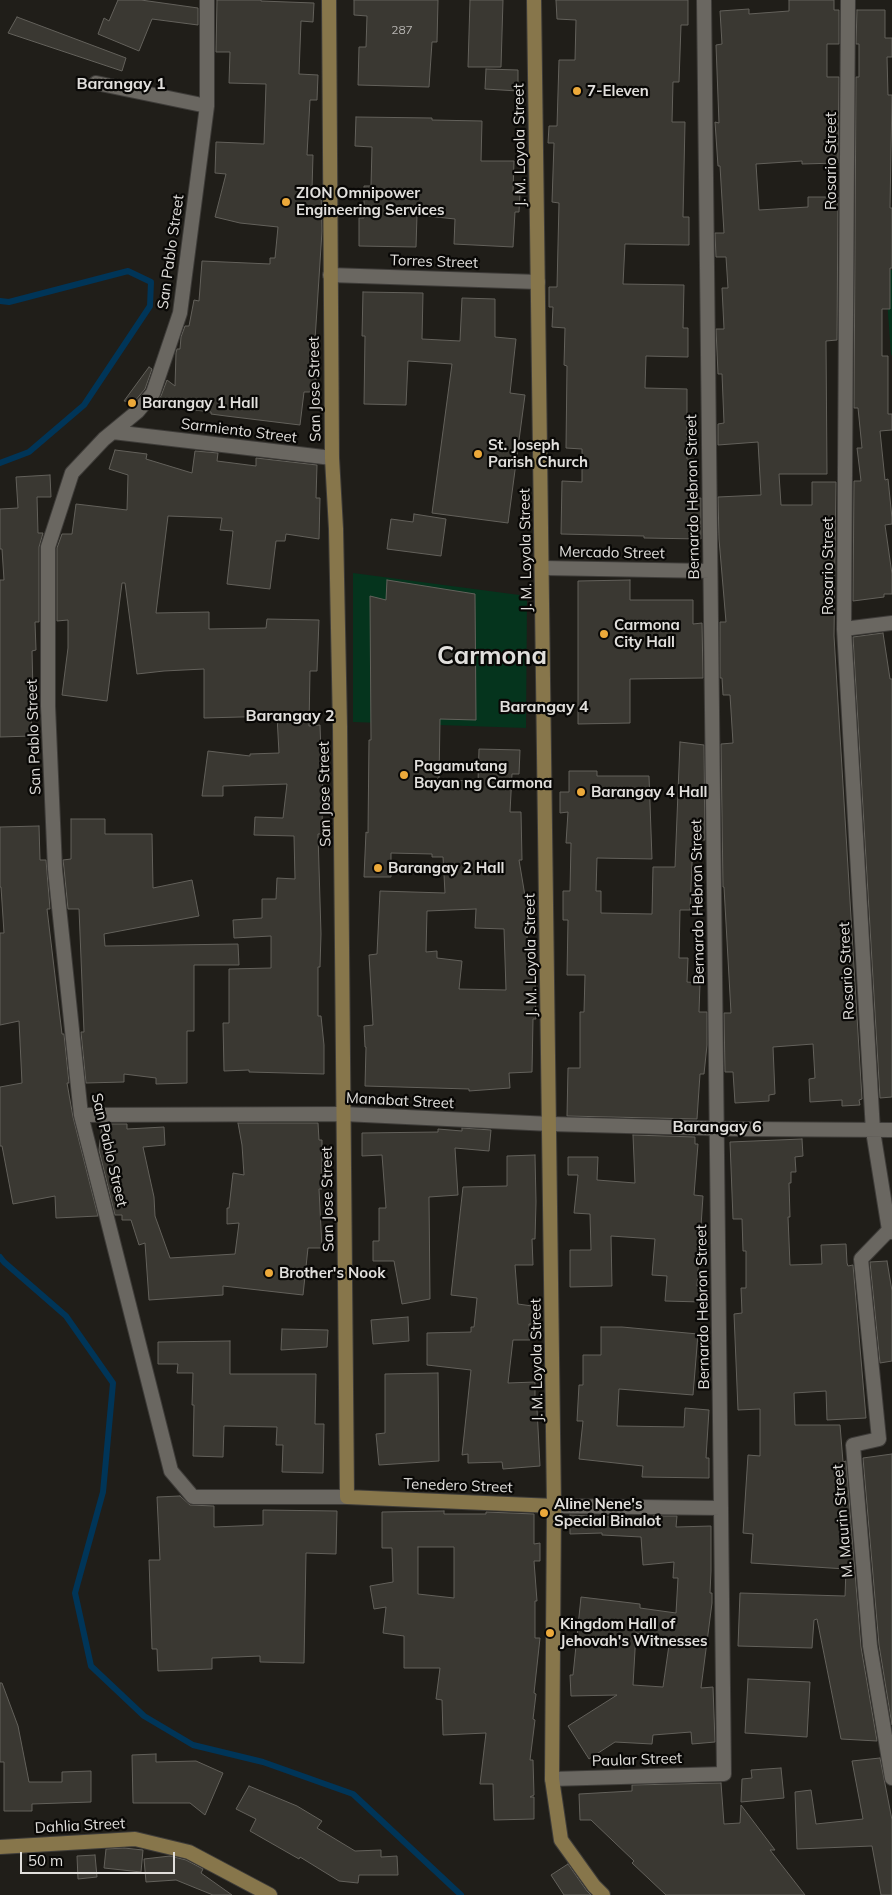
<!DOCTYPE html>
<style>
body{margin:0}
#map{position:relative;width:892px;height:1895px;overflow:hidden;background:#201e19;font-family:Mulish,sans-serif}
canvas{display:block}
.scale{position:absolute;left:20px;top:1852px;width:155px;height:22px;box-sizing:border-box;border:2px solid #e1dfdc;border-top:0;padding-left:6px;font-size:15px;line-height:18px;white-space:nowrap;color:#e1dfdc;-webkit-text-stroke:4px #090806;paint-order:stroke}
</style>
<div id="map">
<canvas width="892" height="1895"></canvas>
<div class="scale">50 m</div>
</div>
<script>
const g = document.querySelector('canvas').getContext('2d');
g.lineJoin = 'round';
function paint(path, color) { g.fillStyle = color; g.fill(path, 'evenodd'); }
const toPath = rows => new Path2D(rows.map(r => 'M' + r).join(''));
function strokePath(path, color, width, dash) { g.strokeStyle = color; g.lineWidth = width; g.lineCap = dash ? 'butt' : 'round'; g.setLineDash(dash || []); g.stroke(path); }
function label(font, color, halo, rows, align = 'center') {
  g.font = font + ' Mulish,sans-serif'; g.lineWidth = 4.5; g.setLineDash([]); g.textBaseline = 'middle'; g.strokeStyle = halo; g.fillStyle = color; for (const [text, x, y, turn = 0] of rows) {
    g.save(); g.translate(x, y); g.rotate((+turn || 0) * Math.PI / 180); g.textAlign = isNaN(turn) ? turn : align; if (halo) g.strokeText(text, 0, 0); g.fillText(text, 0, 0); g.restore();
  }
}
const green = toPath([
 [885,270,892,270,892,355,891,355],
 [353,573,527,596,526,728,353,722]
]);
const stream = toPath([
 [0,301,9,302,128,271,151,282,150,306,84,405,29,452,0,463],
 [0,1257,4,1262,66,1316,113,1383,103,1492,75,1593,91,1666,144,1716,193,1745,263,1762,353,1794,461,1895]
]);
const building = toPath([
 [118,0,141,0,198,8,198,25,152,19,139,51,98,34,104,18,109,21,118,0],
 [217,0,261,0,261,1,314,3,313,22,301,21,299,74,318,75,317,100,310,100,307,155,313,155,312,189,321,189,322,231,315,340,319,341,315,392,304,392,300,425,226,416,211,414,211,412,154,405,161,396,167,380,175,386,176,353,177,349,180,349,181,337,185,326,189,326,194,300,199,301,202,261,270,264,270,258,275,258,278,227,240,223,215,217,226,174,215,173,216,142,264,144,266,84,229,83,230,52,216,52,217,0],
 [354,0,438,0,437,42,432,42,429,87,358,85,359,47,366,47,367,16,354,15,354,0],
 [470,0,503,0,501,67,468,67,470,0],
 [556,0,688,0,688,25,681,25,679,82,673,82,672,122,685,122,683,217,689,217,689,245,625,244,623,284,684,285,683,328,688,328,688,357,646,356,645,388,687,389,687,459,694,459,694,499,701,498,701,539,644,538,644,536,561,534,562,481,582,482,582,449,566,448,567,366,564,365,565,328,552,327,553,307,549,307,549,287,557,287,559,203,552,202,554,143,548,143,549,126,557,126,559,60,575,60,576,20,557,19,556,0],
 [789,0,834,0,834,10,839,10,839,44,827,44,827,77,839,77,838,163,802,164,802,161,756,164,759,210,808,207,808,197,838,197,837,340,826,341,827,474,779,474,781,505,812,505,812,482,836,482,834,636,862,1099,859,1100,860,1105,842,1106,842,1100,810,1102,809,1079,815,1078,813,1044,773,1047,775,1094,769,1095,769,1101,735,1103,733,1072,725,1072,724,1013,731,1013,724,887,723,887,721,744,733,743,730,695,723,695,722,678,720,678,720,622,726,622,719,539,718,497,761,495,758,442,718,445,718,424,724,423,722,374,718,374,716,329,724,329,722,288,728,288,726,257,716,257,715,233,724,233,720,166,718,166,715,122,719,123,716,45,722,44,720,11,749,9,749,14,789,11,789,0],
 [857,10,885,10,885,38,892,38,892,57,887,57,888,95,892,95,890,208,892,208,892,268,890,268,890,309,882,309,882,356,888,356,888,414,892,414,892,430,880,431,885,480,888,479,892,518,892,524,885,525,892,574,892,594,884,594,884,597,853,601,854,481,861,481,857,448,862,448,858,408,854,408,856,77,859,77,859,44,856,44,857,10],
 [17,17,126,58,122,71,8,33,17,17],
 [486,69,518,70,518,91,485,89,486,69],
 [356,117,432,118,432,120,482,121,481,161,514,161,513,192,520,192,519,212,515,212,513,247,454,244,455,219,417,215,416,247,359,246,359,218,364,218,364,186,371,186,372,147,355,146,356,117],
 [363,292,423,293,422,339,460,341,462,298,495,299,495,337,516,339,510,393,525,395,508,523,432,513,452,364,408,361,406,405,364,404,365,336,362,336,363,292],
 [149,367,152,369,145,389,134,402,124,401,149,367],
 [115,450,147,454,146,459,192,473,195,451,218,453,217,461,256,466,256,458,317,465,316,498,320,498,319,539,286,534,285,541,276,541,270,589,227,584,233,531,220,530,222,518,168,516,156,613,209,612,209,629,266,628,267,619,319,620,317,671,310,671,309,726,320,725,321,752,323,752,322,834,318,834,321,934,320,967,318,967,318,1016,321,1016,324,1045,324,1074,249,1072,249,1070,224,1071,223,1023,229,1023,229,969,271,968,271,936,234,938,233,920,262,918,262,899,276,899,277,878,295,879,294,836,254,835,255,817,283,818,287,784,223,786,223,796,202,796,208,751,250,756,250,754,279,753,277,716,204,718,204,669,164,671,137,674,125,583,122,583,107,701,62,695,68,648,68,620,57,621,57,548,62,534,72,534,76,504,127,510,128,475,109,469,115,450],
 [50,475,51,497,37,497,38,533,43,533,39,547,39,622,35,622,36,650,32,651,33,692,30,692,32,736,0,737,0,580,4,580,2,549,0,549,0,509,18,508,16,477,50,475],
 [414,514,446,519,441,556,387,549,391,519,413,522,414,514],
 [387,580,475,594,476,720,440,719,439,780,478,781,479,749,520,750,519,774,512,774,510,812,521,812,522,860,519,860,528,914,527,942,534,942,536,1019,533,1019,532,1072,509,1073,510,1088,469,1091,469,1089,365,1086,366,1047,365,1047,364,1026,373,1025,369,955,377,954,380,891,445,893,443,857,432,857,432,854,391,853,391,877,364,877,366,832,368,833,369,740,371,740,370,596,386,600,387,580],
 [476,909,475,928,504,929,506,990,459,989,462,961,437,958,437,951,426,952,427,911,476,909],
 [630,580,630,600,693,600,693,624,702,623,703,678,630,679,630,723,578,724,578,581,630,580],
 [883,633,890,679,892,679,892,1097,880,1098,853,637,883,633],
 [680,742,704,745,705,840,693,840,690,910,680,910,679,958,688,958,687,982,700,983,699,1012,707,1012,707,1045,704,1074,700,1074,697,1119,567,1116,568,1068,580,1068,580,1012,584,1012,585,975,567,975,568,920,563,920,563,891,570,891,571,843,566,843,568,812,560,813,560,792,569,792,569,771,597,771,597,776,649,776,652,859,597,858,596,891,601,891,601,913,652,914,653,867,675,867,680,742],
 [71,819,105,819,105,834,152,834,153,888,192,880,199,916,104,934,105,946,238,944,239,965,194,965,194,1031,187,1031,187,1083,156,1084,156,1078,124,1074,124,1082,86,1083,81,1032,84,1032,79,909,68,909,64,868,63,860,71,859,71,819],
 [39,826,40,860,46,860,50,909,47,909,62,1034,64,1034,69,1083,67,1083,73,1117,98,1216,56,1218,55,1196,13,1204,2,1146,0,1146,0,1087,22,1083,19,1021,0,1025,0,933,4,933,1,887,0,887,0,827,39,826],
 [238,1123,318,1123,319,1140,322,1140,322,1189,319,1189,322,1248,308,1248,303,1295,223,1286,223,1295,149,1300,145,1243,139,1245,131,1220,122,1220,122,1215,115,1215,99,1150,102,1124,127,1124,127,1129,164,1127,165,1145,143,1147,154,1197,155,1216,170,1258,235,1254,239,1223,227,1224,227,1208,229,1208,233,1173,244,1175,242,1145,238,1123],
 [462,1128,491,1130,489,1151,455,1148,458,1195,429,1197,430,1299,402,1304,394,1261,373,1261,373,1241,379,1241,379,1208,386,1208,382,1155,362,1156,362,1133,438,1132,438,1129,462,1131,462,1128],
 [633,1135,695,1137,695,1144,698,1144,694,1195,703,1196,697,1286,701,1286,701,1302,665,1301,667,1276,652,1275,655,1239,611,1236,612,1286,570,1287,570,1250,591,1250,590,1214,574,1213,578,1175,568,1175,568,1157,598,1157,597,1180,635,1183,633,1135],
 [802,1139,803,1156,795,1157,796,1172,791,1172,791,1183,789,1183,790,1217,788,1217,790,1265,822,1264,821,1245,846,1244,847,1263,848,1266,853,1265,866,1418,827,1420,826,1391,794,1393,795,1425,840,1425,843,1462,846,1461,861,1647,877,1741,841,1739,817,1619,814,1620,812,1648,738,1646,740,1593,845,1596,846,1569,751,1563,753,1534,743,1533,748,1455,760,1456,760,1409,738,1410,734,1314,742,1313,741,1288,746,1288,746,1251,743,1251,742,1219,733,1219,730,1142,802,1139],
 [535,1155,536,1202,535,1239,532,1239,533,1265,515,1265,518,1304,539,1307,538,1325,529,1324,530,1340,513,1340,508,1383,535,1382,535,1409,537,1409,540,1466,503,1469,502,1462,468,1463,468,1454,462,1455,471,1370,427,1365,427,1333,471,1332,471,1327,474,1327,477,1298,451,1295,463,1187,507,1186,507,1156,535,1155],
 [887,1261,892,1291,892,1361,880,1363,870,1262,887,1261],
 [408,1317,409,1341,373,1344,371,1320,408,1317],
 [601,1327,622,1327,698,1334,693,1395,619,1389,617,1426,684,1427,685,1408,709,1410,706,1458,709,1458,709,1478,642,1477,643,1466,579,1459,583,1421,577,1421,579,1385,583,1385,583,1355,601,1355,601,1327],
 [282,1329,328,1330,327,1347,281,1350,282,1329],
 [230,1341,230,1374,316,1374,315,1424,324,1424,323,1473,282,1472,283,1445,276,1445,277,1427,224,1426,223,1457,193,1456,194,1405,192,1405,193,1373,177,1373,178,1364,158,1364,158,1342,230,1341],
 [438,1373,439,1461,379,1465,376,1434,385,1433,385,1374,438,1373],
 [892,1454,892,1725,879,1645,863,1458,892,1454],
 [180,1496,190,1505,214,1506,214,1527,263,1525,263,1510,337,1511,336,1554,306,1553,304,1663,260,1662,260,1656,212,1658,212,1669,158,1671,157,1649,152,1649,149,1560,160,1560,157,1497,180,1496],
 [444,1511,444,1514,486,1514,486,1512,534,1514,534,1544,540,1543,540,1561,534,1561,537,1601,535,1601,535,1638,540,1638,534,1693,536,1694,533,1719,535,1720,530,1760,533,1760,534,1795,530,1797,534,1797,534,1819,494,1820,493,1784,480,1784,486,1733,443,1735,442,1700,436,1699,440,1668,404,1668,404,1636,383,1633,386,1607,374,1609,370,1586,393,1582,392,1548,382,1548,382,1512,444,1511],
 [418,1547,454,1547,454,1598,418,1594,418,1547],
 [570,1515,653,1519,653,1516,677,1516,676,1527,711,1526,711,1571,710,1593,712,1593,712,1603,701,1688,713,1687,715,1742,692,1744,691,1732,653,1735,652,1744,615,1742,589,1759,568,1726,617,1695,571,1696,570,1675,573,1675,581,1597,640,1604,640,1608,676,1613,678,1578,673,1578,674,1562,643,1565,641,1537,602,1535,602,1533,570,1534,570,1515],
 [636,1633,670,1638,663,1687,633,1685,636,1633],
 [748,1679,810,1682,807,1737,745,1733,748,1679],
 [0,1683,2,1683,18,1726,29,1782,62,1782,62,1772,91,1771,91,1802,32,1804,32,1811,4,1811,4,1762,0,1762,0,1683],
 [156,1754,156,1762,196,1761,223,1773,205,1815,190,1803,133,1803,132,1755,156,1754],
 [880,1758,892,1820,892,1895,881,1895,872,1846,797,1849,795,1792,811,1790,816,1824,863,1819,852,1761,880,1758],
 [781,1768,784,1798,741,1802,742,1779,752,1778,751,1770,781,1768],
 [721,1783,724,1824,740,1823,741,1805,775,1850,770,1850,805,1895,666,1895,632,1863,634,1861,591,1820,580,1820,579,1794,632,1791,632,1785,721,1783],
 [249,1786,297,1806,322,1821,317,1828,355,1851,381,1850,381,1857,397,1856,398,1875,359,1875,358,1883,339,1881,300,1857,299,1859,250,1831,256,1819,236,1809,249,1786],
 [124,1848,143,1850,141,1872,104,1868,106,1849,124,1848],
 [95,1855,97,1877,78,1879,77,1856,95,1855],
 [170,1856,186,1860,203,1869,201,1873,232,1895,213,1895,176,1880,146,1882,144,1859,170,1856],
 [568,1864,587,1891,591,1895,564,1895,551,1875,568,1864]
]);
const minor = toPath([
 [207,0,207,106,180,313,153,393,138,411,104,439,72,473,48,547,48,706,55,869,81,1115,171,1471,193,1497,347,1497],
 [848,0,844,629,873,1131,889,1230,892,1232],
 [96,83,207,106],
 [330,275,538,282],
 [113,432,332,458],
 [543,568,710,571],
 [844,629,892,623],
 [81,1115,344,1114,550,1124,739,1129,892,1130],
 [889,1230,861,1259,879,1439,853,1445,870,1646,892,1778],
 [554,1506,721,1508],
 [552,1779,724,1774,704,0]
]);
const secondary = toPath([
 [329,0,332,458,336,529,340,727,347,1497,554,1506],
 [534,0,554,1506,552,1779,561,1840,594,1886,603,1895],
 [0,1847,135,1839,189,1852,270,1895]
]);
const markers = [
 [577,91,5,"#eca93a"],
 [286,202,5,"#eca93a"],
 [132,403,5,"#eca93a"],
 [478,454,5,"#eca93a"],
 [604,634,5,"#eca93a"],
 [404,775,5,"#eca93a"],
 [581,792,5,"#eca93a"],
 [378,868,5,"#eca93a"],
 [269,1273,5,"#eca93a"],
 [544,1513,5,"#eca93a"],
 [550,1633,5,"#eca93a"]
];
const numberNames = [
 ["287",402,30]
];
const poiNames = [
 ["7-Eleven",587,91],
 ["ZION Omnipower",296,193],
 ["Engineering Services",296,210],
 ["Barangay 1 Hall",142,403],
 ["St. Joseph",488,445],
 ["Parish Church",488,462],
 ["Carmona",614,625],
 ["City Hall",614,642],
 ["Pagamutang",414,766],
 ["Bayan ng Carmona",414,783],
 ["Barangay 4 Hall",591,792],
 ["Barangay 2 Hall",388,868],
 ["Brother's Nook",279,1273],
 ["Aline Nene's",554,1504],
 ["Special Binalot",554,1521],
 ["Kingdom Hall of",560,1624],
 ["Jehovah's Witnesses",560,1641]
];
const streetNames = [
 ["J. M. Loyola Street",520,145,-91],
 ["Rosario Street",831,161,-90],
 ["San Pablo Street",171,252,-82],
 ["Torres Street",434,262,2],
 ["San Jose Street",315,389,-91],
 ["Sarmiento Street",239,431,7],
 ["Bernardo Hebron Street",693,497,-91],
 ["J. M. Loyola Street",526,550,-91],
 ["Mercado Street",612,553,1],
 ["Rosario Street",828,566,-90],
 ["San Pablo Street",34,737,-92],
 ["San Jose Street",325,794,-91],
 ["Bernardo Hebron Street",698,902,-91],
 ["J. M. Loyola Street",531,955,-91],
 ["Rosario Street",847,971,-93],
 ["Manabat Street",400,1101,3],
 ["San Pablo Street",109,1150,77],
 ["San Jose Street",328,1199,-91],
 ["Bernardo Hebron Street",703,1307,-91],
 ["J. M. Loyola Street",537,1360,-91],
 ["Tenedero Street",458,1486,2],
 ["M. Maurin Street",843,1521,-95],
 ["Paular Street",637,1760,-2],
 ["Dahlia Street",80,1826,-3]
];
const neighbourhoodNames = [
 ["Barangay 1",121,84],
 ["Barangay 4",544,707],
 ["Barangay 2",290,716],
 ["Barangay 6",717,1127]
];
const townNames = [
 ["Carmona",492,656]
];
paint(green, '#05341d');
strokePath(stream, '#003558', 6);
paint(building, '#3a3832');
strokePath(building, '#63615b', 1);
strokePath(minor, '#3e3c39', 16);
strokePath(secondary, '#3e3c39', 16);
strokePath(minor, '#6a6761', 14);
strokePath(secondary, '#87764b', 14);
for (const [x, y, r, color] of markers) { const dot = new Path2D(); dot.arc(x, y, r, 0, 2 * Math.PI); g.fillStyle = color; g.fill(dot); strokePath(dot, '#090806', 2); }
label('12px', '#b7b5b2', null, numberNames);
label('bold 15px', '#e1dfdc', '#090806', poiNames, 'left');
label('15px', '#e1dfdc', '#090806', streetNames);
label('bold 16px', '#e1dfdc', '#090806', neighbourhoodNames);
label('bold 25px', '#e1dfdc', '#090806', townNames);
</script>
